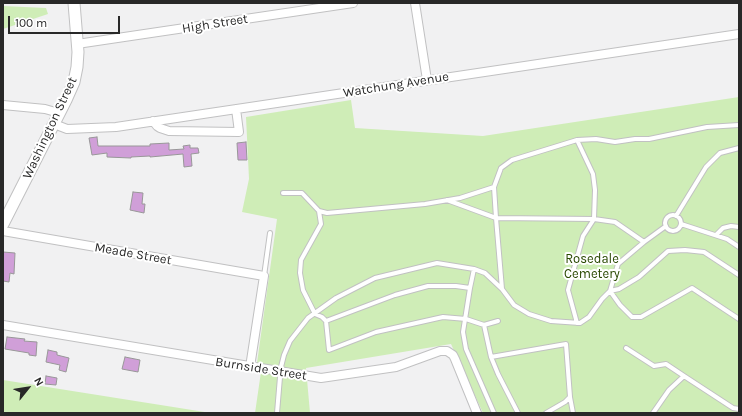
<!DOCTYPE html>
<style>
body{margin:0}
#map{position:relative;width:742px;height:416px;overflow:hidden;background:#f1f1f2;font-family:Karla,sans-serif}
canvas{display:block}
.frame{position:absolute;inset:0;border:4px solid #282828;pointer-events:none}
.north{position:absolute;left:8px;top:368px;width:40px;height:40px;-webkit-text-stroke:3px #fff;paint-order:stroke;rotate:60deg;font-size:11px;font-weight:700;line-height:16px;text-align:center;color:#282828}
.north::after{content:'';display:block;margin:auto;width:14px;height:18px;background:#282828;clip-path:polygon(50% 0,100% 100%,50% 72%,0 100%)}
.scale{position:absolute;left:8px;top:16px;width:112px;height:18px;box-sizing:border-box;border:2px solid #282828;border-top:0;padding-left:5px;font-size:12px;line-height:14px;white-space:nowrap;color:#282828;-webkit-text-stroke:3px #fff;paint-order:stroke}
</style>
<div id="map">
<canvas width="742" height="416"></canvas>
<div class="frame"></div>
<div class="north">N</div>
<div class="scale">100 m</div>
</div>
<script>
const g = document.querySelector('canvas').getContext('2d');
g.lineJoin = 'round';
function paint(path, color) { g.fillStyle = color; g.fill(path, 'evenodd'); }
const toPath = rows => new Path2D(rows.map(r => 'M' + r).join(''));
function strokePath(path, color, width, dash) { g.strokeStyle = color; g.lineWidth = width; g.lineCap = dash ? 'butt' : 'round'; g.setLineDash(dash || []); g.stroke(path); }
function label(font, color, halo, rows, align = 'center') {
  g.font = font + ' Karla,sans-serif'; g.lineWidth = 4; g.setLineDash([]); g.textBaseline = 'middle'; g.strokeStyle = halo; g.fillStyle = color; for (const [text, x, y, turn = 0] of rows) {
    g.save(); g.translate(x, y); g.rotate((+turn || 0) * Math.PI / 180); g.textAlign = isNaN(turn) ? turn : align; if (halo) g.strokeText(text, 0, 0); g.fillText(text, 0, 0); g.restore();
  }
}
const green = toPath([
 [3,6,46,8,48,14,3,29],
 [739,97,739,413,483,413,451,344,306,368,310,413,255,413,262,365,257,363,277,219,242,212,249,179,246,117,351,100,355,128,483,136],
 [3,380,211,413,3,413]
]);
const building = toPath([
 [97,137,98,146,150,146,150,144,169,143,169,150,184,149,183,146,190,145,190,148,198,148,199,153,191,154,192,166,184,167,183,154,150,157,150,156,131,157,131,158,107,157,107,153,92,155,89,138,97,137],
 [246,142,247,160,238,160,237,143,246,142],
 [133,192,143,193,142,204,145,204,144,213,130,210,133,192],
 [3,252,15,253,14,274,10,273,9,282,3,281,3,252],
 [7,337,25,339,24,341,37,342,36,356,29,355,29,353,5,349,7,337],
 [48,350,57,352,57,355,69,358,66,372,59,370,60,365,46,362,48,350],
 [125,357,140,360,138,372,122,369,125,357],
 [46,376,57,378,56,385,45,384,46,376]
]);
const lane = toPath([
 [577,140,593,174,595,190,594,219,496,218,494,187,501,168,512,160,577,140,596,139,615,142,635,139,649,139,707,127,739,125],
 [283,193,302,193,319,211,327,213,425,204,460,198,494,187],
 [447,200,496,218,502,289,514,305,529,314,551,321,580,323,589,317,602,299,610,291,619,289,639,277,668,251,685,250,704,252,739,275],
 [319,211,321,224,301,260,300,273,303,290,315,314,322,317,326,321,329,350,376,332,443,317,466,319,484,325,491,357,566,344,570,397,565,402,546,413],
 '665 223a8 8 0 1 1 16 0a8 8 0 1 1-16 0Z',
 [676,216,706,167,720,153,739,148],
 [681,224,727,239,739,247],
 [716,235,723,228,731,226,739,227],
 [644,242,618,264,610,291,620,305,632,317,641,317,692,288,739,319],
 [474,269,485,273,502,289],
 [264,276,270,233],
 [470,288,463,332,466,349,494,413],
 [577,323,568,290,583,236,594,219,615,222,644,242,666,226],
 [484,325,498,321],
 [626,348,654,366,666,364,684,376,669,390,653,413],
 [491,357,498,374,518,413],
 [281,367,284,355,290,341,308,318,336,298,375,278,437,263,474,269,470,288,456,286,428,286,395,295,326,321],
 [684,376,733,408,739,409],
 [570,397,573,413],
 [277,413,280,377]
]);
const street = toPath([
 [415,3,427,80],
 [77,44,353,3],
 [3,105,45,109,59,113],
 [153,121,157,126,160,128,169,131,239,132,236,109],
 [54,124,67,129,116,127,739,34],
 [3,231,264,276,250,367],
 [3,325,321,378,396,367,440,351,447,351,453,355,455,359,477,413]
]);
const secondary = toPath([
 [3,224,66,100,74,82,77,67,78,52,74,3]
]);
const laneBridge = toPath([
 [280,377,281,367]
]);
const streetNames = [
 ["High Street",215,24,-9],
 ["Watchung Avenue",396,85,-9],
 ["Washington Street",50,128,-65],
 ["Meade Street",133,254,10],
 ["Burnside Street",261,369,9]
];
const parkNames = [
 ["Rosedale",592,259],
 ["Cemetery",592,274]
];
paint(green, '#cfedb7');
paint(building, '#d09fd8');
strokePath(building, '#989798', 1);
strokePath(lane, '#c1c1c2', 6);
strokePath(street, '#c1c1c2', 10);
strokePath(secondary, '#c1c1c2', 13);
strokePath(lane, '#fff', 4);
strokePath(street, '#fff', 8);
strokePath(secondary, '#fff', 11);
strokePath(laneBridge, '#c1c1c2', 6, []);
strokePath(laneBridge, '#fff', 4);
label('13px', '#282828', '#fff', streetNames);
label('13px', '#294800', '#fff', parkNames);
</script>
